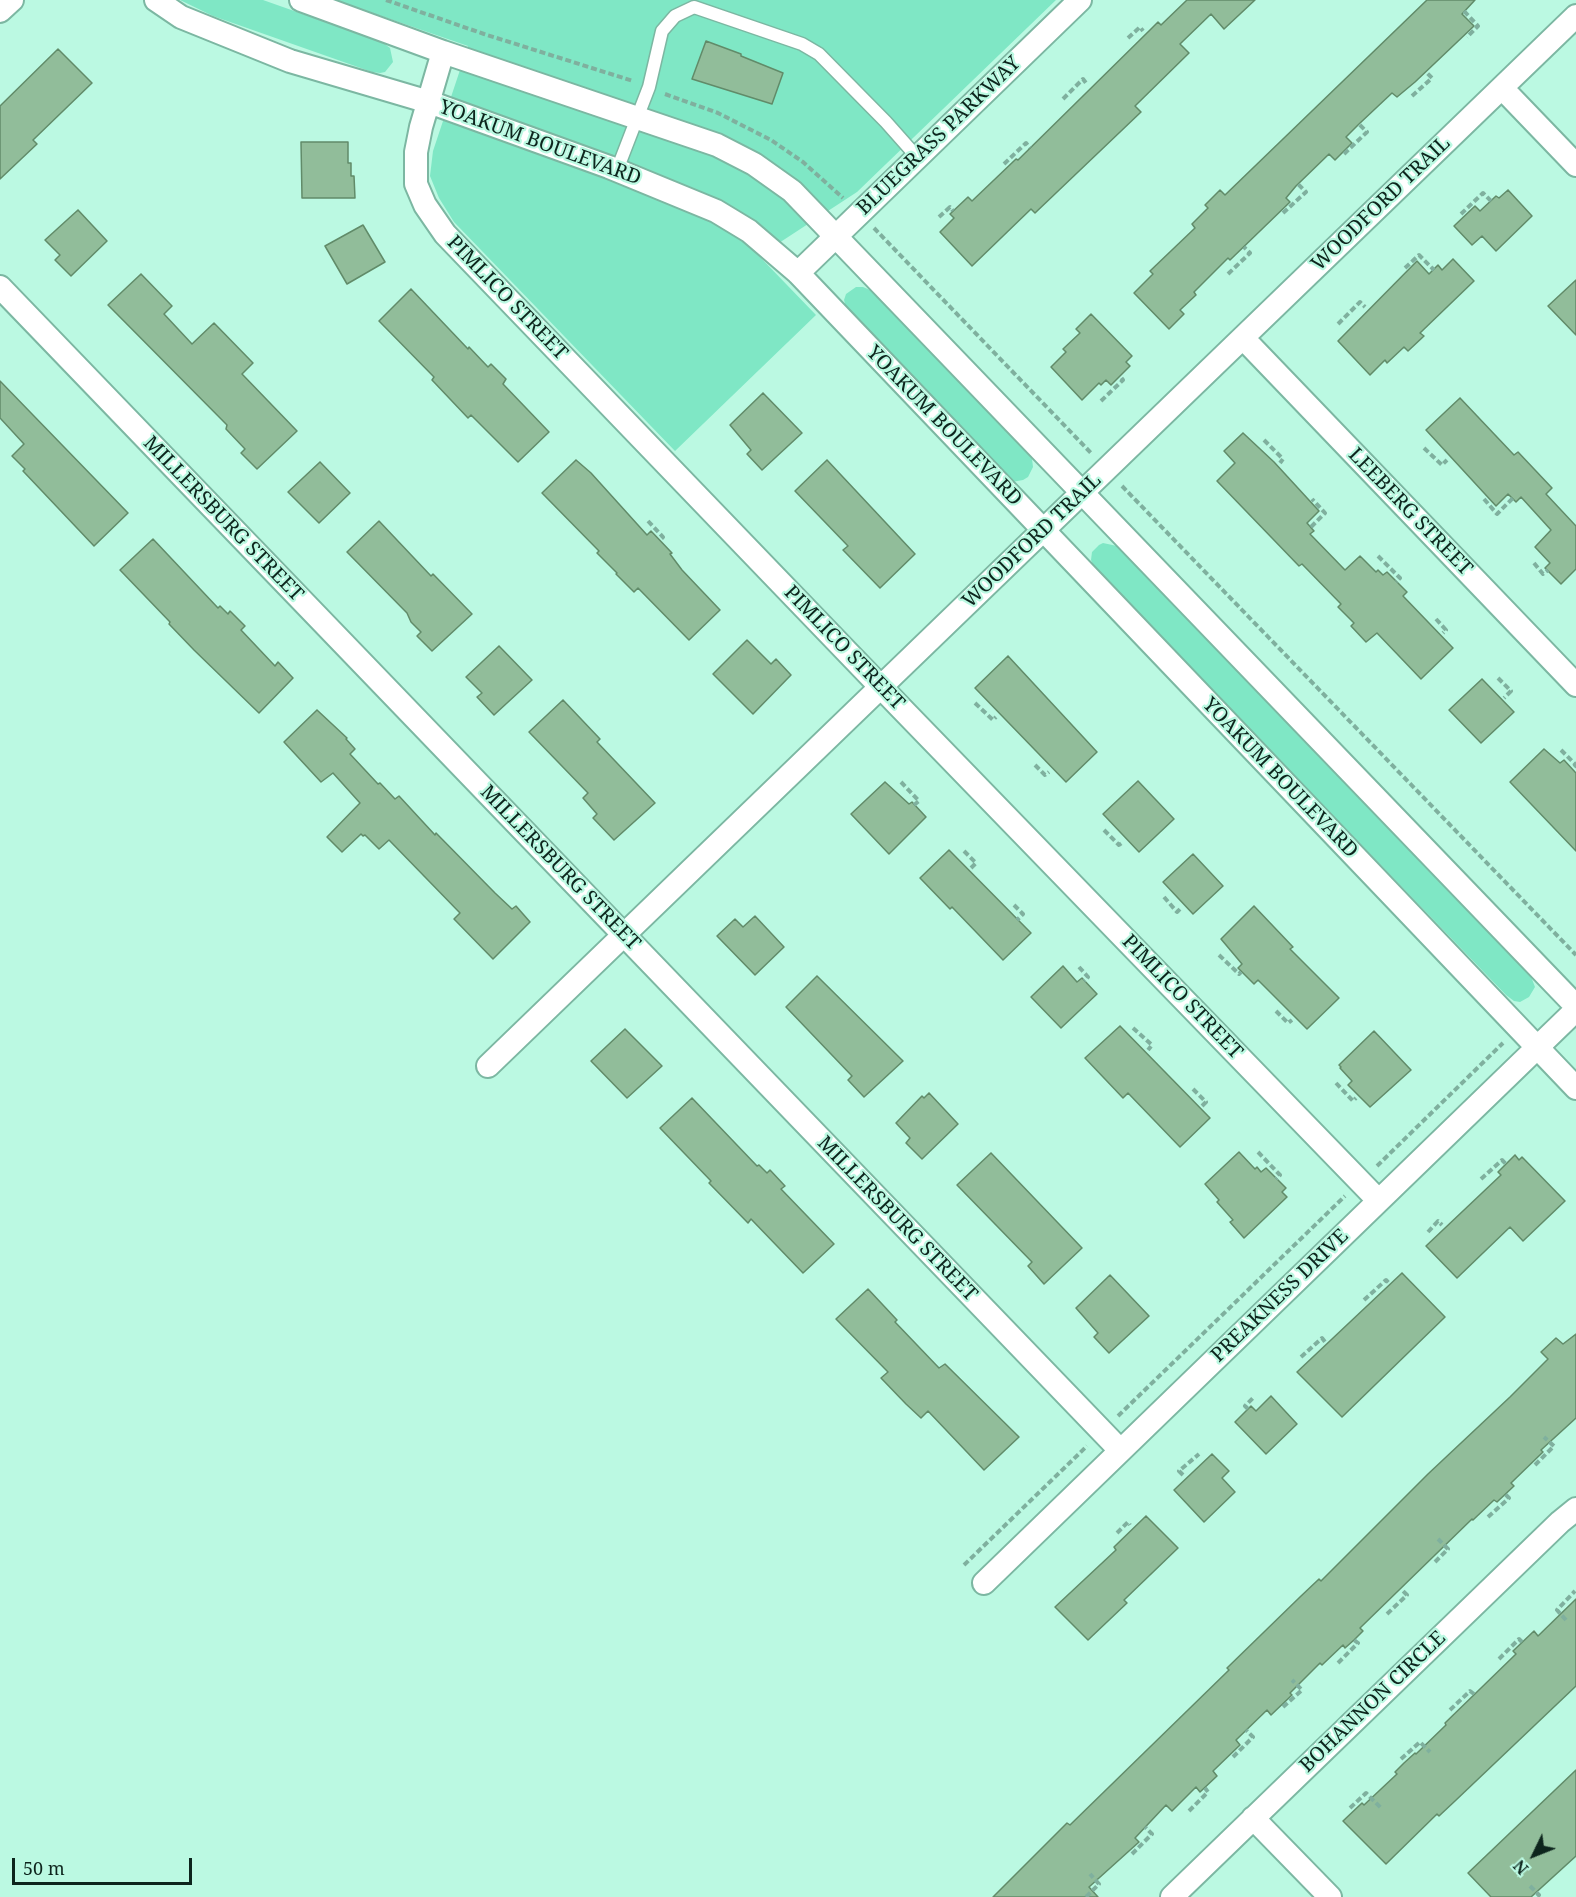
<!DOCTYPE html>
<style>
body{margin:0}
#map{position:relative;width:1576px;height:1897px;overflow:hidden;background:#bbf9e2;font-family:"Noto Serif",serif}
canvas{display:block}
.north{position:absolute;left:1504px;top:1825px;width:60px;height:60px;-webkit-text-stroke:4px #bbf9e2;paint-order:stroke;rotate:227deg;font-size:16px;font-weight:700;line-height:24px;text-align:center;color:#0d251d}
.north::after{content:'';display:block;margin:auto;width:21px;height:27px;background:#0d251d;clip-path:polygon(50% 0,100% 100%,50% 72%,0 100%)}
.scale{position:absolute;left:12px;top:1858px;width:180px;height:27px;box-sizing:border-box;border:3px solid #0d251d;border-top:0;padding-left:8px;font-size:18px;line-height:21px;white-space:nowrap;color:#0d251d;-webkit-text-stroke:4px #bbf9e2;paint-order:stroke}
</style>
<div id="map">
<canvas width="1576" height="1897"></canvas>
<div class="north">N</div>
<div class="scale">50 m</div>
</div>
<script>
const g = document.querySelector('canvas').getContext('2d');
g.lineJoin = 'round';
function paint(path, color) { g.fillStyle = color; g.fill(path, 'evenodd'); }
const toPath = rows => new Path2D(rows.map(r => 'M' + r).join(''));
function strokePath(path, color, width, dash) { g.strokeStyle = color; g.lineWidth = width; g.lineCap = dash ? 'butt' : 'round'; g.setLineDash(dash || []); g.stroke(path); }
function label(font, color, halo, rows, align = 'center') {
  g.font = font + ' "Noto Serif",serif'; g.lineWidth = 4.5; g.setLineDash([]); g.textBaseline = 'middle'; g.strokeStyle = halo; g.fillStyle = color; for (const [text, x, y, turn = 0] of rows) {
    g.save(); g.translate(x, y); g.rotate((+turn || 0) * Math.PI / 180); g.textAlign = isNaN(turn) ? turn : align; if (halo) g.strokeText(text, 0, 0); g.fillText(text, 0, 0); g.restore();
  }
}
const green = toPath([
 [180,0,263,0,382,42,390,48,393,62,385,72,380,73,372,72,213,16],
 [335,0,1056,0,857,192,759,256,816,315,675,451,454,222,439,198,430,176,433,151,468,46],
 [856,287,863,287,870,290,1027,452,1032,459,1033,467,1028,477,1023,480,1012,482,847,311,844,300,846,294],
 [1103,543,1117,546,1530,974,1535,987,1529,997,1520,1002,1514,1001,1506,995,1095,569,1091,560,1092,552,1099,545]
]);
const building = toPath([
 [1187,0,1255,0,1224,29,1211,14,1180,44,1189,53,1135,106,1141,112,1035,213,1031,209,972,266,940,232,954,218,950,214,968,197,972,201,1016,159,1018,160,1150,30,1158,22,1161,25,1187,0],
 [1427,0,1475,0,1462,14,1474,26,1415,82,1397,97,1392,93,1359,124,1346,137,1352,143,1335,160,1329,154,1296,186,1286,198,1290,202,1230,260,1228,258,1194,292,1196,295,1180,310,1184,314,1169,329,1134,293,1153,274,1150,271,1195,228,1192,224,1208,208,1205,205,1220,190,1225,195,1427,0],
 [706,41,741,54,741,56,783,73,772,104,692,79,706,41],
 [58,49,92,83,33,140,37,144,0,179,0,106,58,49],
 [301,142,348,142,348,163,351,163,351,176,354,176,355,198,302,198,301,142],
 [1508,190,1532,216,1496,251,1482,236,1472,245,1454,226,1475,206,1480,211,1496,196,1499,198,1508,190],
 [78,210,107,241,71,276,55,260,60,255,45,240,78,210],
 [363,225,385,262,347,284,325,246,363,225],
 [1453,259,1474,281,1420,333,1424,336,1408,351,1404,347,1387,363,1385,360,1370,375,1338,341,1417,261,1429,274,1438,265,1442,270,1453,259],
 [141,274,172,306,164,314,192,344,214,323,253,363,242,374,297,431,257,469,241,453,245,449,226,429,227,425,108,305,141,274],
 [1576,280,1576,335,1548,306,1576,280],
 [411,289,468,349,469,347,488,367,491,364,506,379,503,384,549,432,518,462,471,415,468,418,432,380,434,377,379,321,411,289],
 [1091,314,1132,356,1126,362,1130,366,1111,385,1106,380,1101,385,1099,383,1082,400,1051,367,1066,352,1063,349,1080,333,1076,329,1091,314],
 [0,381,128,513,94,546,23,471,25,469,12,456,24,444,0,418,0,381],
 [763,393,802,433,762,470,747,454,751,450,730,425,763,393],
 [1460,398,1514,455,1518,452,1552,488,1546,494,1576,526,1576,569,1561,584,1545,568,1550,563,1535,547,1551,530,1521,497,1516,502,1508,494,1496,506,1426,430,1460,398],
 [1243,433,1274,462,1319,511,1307,523,1314,531,1310,534,1345,570,1360,556,1376,572,1378,570,1383,575,1387,572,1407,592,1403,596,1453,648,1421,679,1377,633,1366,642,1351,626,1354,623,1338,607,1341,604,1302,564,1299,566,1217,481,1235,463,1224,451,1243,433],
 [576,460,591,473,647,535,651,531,672,553,670,554,682,570,720,610,689,640,638,588,634,592,616,574,617,573,597,553,599,551,542,493,576,460],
 [827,460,915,554,880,588,843,550,848,546,795,491,827,460],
 [320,462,350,493,319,523,288,492,320,462],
 [379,521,431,576,433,574,472,614,432,651,417,636,421,632,411,622,407,613,347,552,379,521],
 [153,539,218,608,220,606,228,614,230,611,245,626,241,630,275,666,278,662,293,678,259,713,194,650,169,624,170,622,120,570,153,539],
 [747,640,771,664,776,659,791,675,753,714,713,674,747,640],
 [499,646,532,680,494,715,477,697,482,693,466,677,499,646],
 [1008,656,1097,752,1066,782,975,688,1008,656],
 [1482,679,1514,712,1481,743,1449,710,1482,679],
 [563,700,600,739,597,742,655,803,614,840,593,818,597,814,583,798,588,793,529,732,563,700],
 [317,710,347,738,346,739,355,749,350,754,378,784,380,783,395,799,399,796,435,835,436,833,495,893,512,909,516,906,530,922,493,959,454,919,460,913,389,840,379,849,365,835,363,836,361,834,342,852,327,837,360,803,333,773,321,782,284,742,317,710],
 [1544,749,1560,763,1564,760,1576,773,1576,851,1510,782,1544,749],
 [1138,781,1174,819,1139,852,1103,814,1138,781],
 [885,782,909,804,912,802,926,817,889,854,851,814,885,782],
 [949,850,1031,933,1003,960,952,907,950,909,920,878,949,850],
 [1193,854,1223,886,1193,914,1163,882,1193,854],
 [1254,906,1293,947,1290,949,1339,998,1307,1029,1258,980,1254,984,1238,968,1242,964,1221,939,1254,906],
 [755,916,784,947,755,975,717,936,735,919,743,927,755,916],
 [1063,966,1077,982,1082,978,1097,994,1061,1028,1031,997,1063,966],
 [817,976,903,1061,864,1097,848,1080,852,1076,786,1007,817,976],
 [1120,1026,1210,1118,1180,1147,1128,1093,1123,1098,1085,1058,1120,1026],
 [625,1029,662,1066,627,1098,591,1061,625,1029],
 [1374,1031,1411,1070,1370,1107,1348,1085,1352,1081,1340,1068,1341,1067,1339,1065,1374,1031],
 [929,1093,958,1124,922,1159,906,1143,910,1138,896,1123,922,1096,924,1098,929,1093],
 [692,1098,757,1166,759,1165,767,1173,770,1170,785,1186,781,1189,834,1244,803,1273,751,1219,748,1223,709,1183,711,1181,660,1128,692,1098],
 [1239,1152,1255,1169,1257,1167,1261,1172,1266,1168,1286,1188,1282,1192,1287,1197,1244,1238,1230,1222,1233,1220,1217,1202,1219,1200,1205,1184,1239,1152],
 [991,1153,1082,1248,1044,1284,1028,1266,1032,1262,957,1185,991,1153],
 [1515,1155,1519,1160,1522,1157,1565,1201,1523,1241,1510,1227,1457,1278,1426,1246,1501,1175,1498,1172,1515,1155],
 [1402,1273,1445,1317,1342,1417,1297,1372,1402,1273],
 [1110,1275,1149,1316,1109,1353,1094,1337,1098,1333,1076,1308,1110,1275],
 [868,1289,897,1320,895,1322,939,1368,945,1364,1019,1437,984,1470,928,1411,921,1418,906,1404,881,1378,888,1372,836,1319,868,1289],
 [1576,1334,1576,1418,1541,1450,1543,1452,1511,1483,1514,1486,1497,1502,1494,1500,1473,1520,1472,1519,1360,1628,1363,1631,1354,1640,1345,1648,1343,1645,1322,1665,1320,1663,1290,1693,1292,1695,1271,1715,1267,1710,1236,1740,1240,1745,1213,1771,1217,1776,1200,1792,1196,1787,1172,1811,1166,1805,1135,1838,1139,1842,1089,1887,1098,1897,993,1897,1067,1823,1070,1825,1229,1670,1227,1668,1300,1597,1319,1579,1321,1581,1428,1474,1510,1397,1548,1359,1541,1352,1556,1338,1563,1344,1576,1334],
 [1271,1396,1297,1424,1266,1454,1235,1422,1251,1406,1256,1411,1271,1396],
 [1212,1454,1229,1471,1222,1478,1235,1492,1204,1522,1174,1490,1212,1454],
 [1146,1516,1178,1548,1124,1600,1127,1603,1088,1640,1055,1607,1116,1550,1114,1547,1146,1516],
 [1576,1599,1576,1686,1455,1801,1439,1816,1437,1814,1386,1864,1343,1821,1362,1803,1364,1805,1397,1774,1395,1772,1404,1763,1415,1753,1416,1754,1446,1725,1445,1723,1516,1654,1513,1651,1534,1631,1538,1636,1576,1599],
 [1576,1770,1576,1856,1531,1897,1491,1897,1468,1873,1576,1770]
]);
const path = toPath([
 [386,0,484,34,633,81],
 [1464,11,1478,26,1467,37],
 [1128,38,1140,27,1143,31],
 [665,94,718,113,771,140,803,162,843,198],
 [1412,96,1432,78,1426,72],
 [1063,99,1083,79,1086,83],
 [1344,154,1367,132,1359,124],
 [1004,164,1026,143,1030,148],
 [1283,213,1306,192,1298,184],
 [1461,214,1483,193,1491,201],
 [939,217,950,207,953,211],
 [874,228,1092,454],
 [1405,268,1419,255,1434,270],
 [1228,274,1250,253,1244,247],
 [1338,324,1360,302,1365,307],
 [1101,401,1123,380,1120,376],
 [1264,440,1283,459,1280,463],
 [1424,448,1442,465,1447,460],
 [1122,486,1576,955],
 [1484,499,1497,514,1513,498],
 [648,521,663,537,660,540],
 [1311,527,1325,513,1312,499],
 [1378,556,1400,578,1396,582],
 [1534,563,1543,574,1548,570],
 [1436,619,1446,630,1443,633],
 [1498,678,1511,691,1504,698],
 [975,703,993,720,996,717],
 [1561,750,1576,765,1572,769],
 [1035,765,1045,775,1049,772],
 [901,782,919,801,914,805],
 [1104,830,1119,845,1123,842],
 [964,851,976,863,971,868],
 [1164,897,1177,912,1181,908],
 [1014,905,1023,914,1017,920],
 [1219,955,1239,974,1241,972],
 [1079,967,1088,977,1084,981],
 [1276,1011,1288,1023,1292,1020],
 [1133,1028,1152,1045,1148,1050],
 [1336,1083,1353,1101,1356,1098],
 [1193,1089,1206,1102,1202,1106],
 [1258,1152,1280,1175,1276,1179],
 [1377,1166,1503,1043],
 [1481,1179,1502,1160,1506,1164],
 [1428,1232,1438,1221,1442,1225],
 [1364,1300,1386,1280,1390,1284],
 [1301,1357,1322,1338,1326,1343],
 [1248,1409,1245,1406,1254,1397],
 [1118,1416,1345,1196],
 [1535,1465,1554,1446,1544,1437],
 [1183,1475,1179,1471,1199,1454],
 [1488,1517,1509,1498,1505,1494],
 [1117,1533,1128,1522,1130,1525],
 [1435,1562,1448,1549,1438,1539],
 [964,1565,1087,1446],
 [1387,1614,1407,1595,1403,1591],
 [1566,1620,1557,1610,1575,1591],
 [1499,1659,1519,1639,1522,1642],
 [1338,1663,1358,1643,1354,1640],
 [1283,1707,1302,1690,1292,1680],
 [1450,1710,1470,1691,1474,1694],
 [1233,1757,1253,1737,1246,1730],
 [1401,1759,1420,1742,1430,1752],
 [1350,1808,1366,1793,1382,1809],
 [1189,1811,1208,1792,1205,1788],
 [1132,1854,1152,1834,1145,1827],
 [1530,1886,1539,1895,1537,1897],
 [1086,1897,1099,1884,1090,1874]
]);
const lane = toPath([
 [617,170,649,87,662,31,675,16,694,7,802,44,819,54,886,122,917,157]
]);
const street = toPath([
 [156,0,181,17,290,61,429,102,609,167,716,211,749,231,798,273,1576,1088],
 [301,0,443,52,717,145,754,164,792,191,1576,1006],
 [0,11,12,0],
 [443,52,421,127,416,152,416,184,425,205,445,234,902,709,1378,1200],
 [1502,88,1576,165],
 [798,273,1080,0],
 [0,287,1120,1450],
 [1243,338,1576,685],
 [488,1066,1576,16],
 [984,1583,1576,1010],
 [1253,1818,1330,1897],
 [1172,1897,1560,1522,1576,1509]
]);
const streetNames = [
 ["BLUEGRASS PARKWAY",939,136,-44],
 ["YOAKUM BOULEVARD",540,143,20],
 ["WOODFORD TRAIL",1381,204,-44],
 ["PIMLICO STREET",507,298,46],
 ["YOAKUM BOULEVARD",944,426,46],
 ["LEEBERG STREET",1410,512,46],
 ["MILLERSBURG STREET",223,519,46],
 ["WOODFORD TRAIL",1032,541,-44],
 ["PIMLICO STREET",844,648,46],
 ["YOAKUM BOULEVARD",1280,778,46],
 ["MILLERSBURG STREET",560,868,46],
 ["PIMLICO STREET",1182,997,46],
 ["MILLERSBURG STREET",897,1219,46],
 ["PREAKNESS DRIVE",1280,1296,-44],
 ["BOHANNON CIRCLE",1373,1702,-44]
];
paint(green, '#7fe7c5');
paint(building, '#91bd9a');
strokePath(building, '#618b69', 1.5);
strokePath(lane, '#7cb7a2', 15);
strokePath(street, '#7cb7a2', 26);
strokePath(path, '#7fb09e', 4, [6, 3]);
strokePath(lane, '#fff', 12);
strokePath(street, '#fff', 22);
label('20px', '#0d251d', '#bbf9e2', streetNames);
</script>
